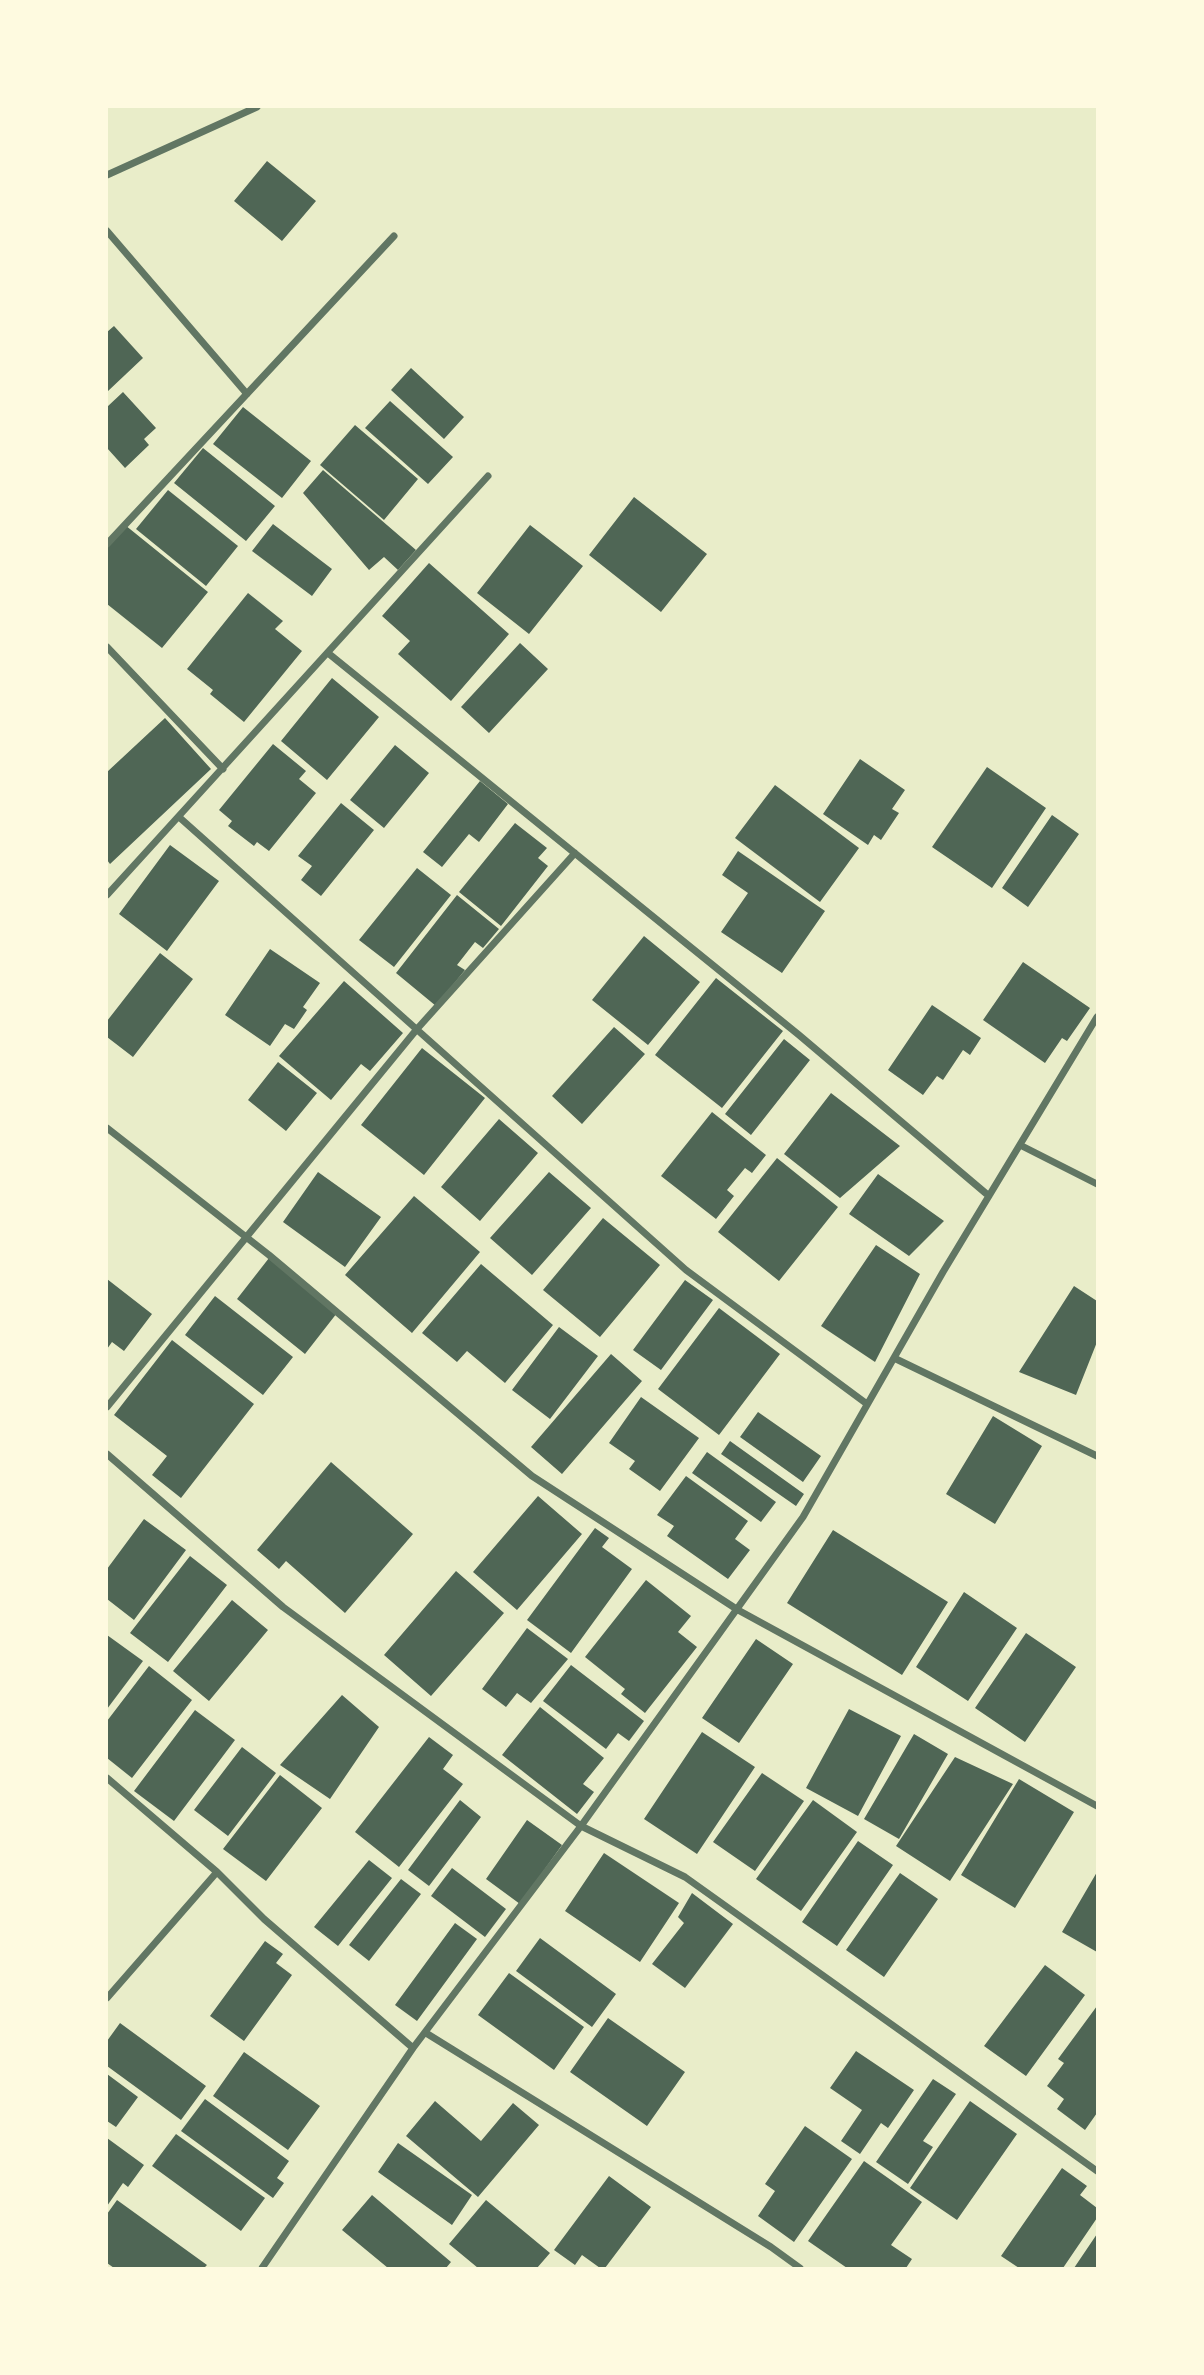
<!DOCTYPE html>
<style>
body{margin:0}
#map{position:relative;width:1204px;height:2375px;overflow:hidden;background:#e9edc9;font-family:"Archivo Narrow",sans-serif}
canvas{display:block}
.frame{position:absolute;inset:0;border:108px solid #fefae0;pointer-events:none}
</style>
<div id="map">
<canvas width="1204" height="2375"></canvas>
<div class="frame"></div>
</div>
<script>
const g = document.querySelector('canvas').getContext('2d');
g.lineJoin = 'round';
function paint(path, color) { g.fillStyle = color; g.fill(path, 'evenodd'); }
const toPath = rows => new Path2D(rows.map(r => 'M' + r).join(''));
function strokePath(path, color, width, dash) { g.strokeStyle = color; g.lineWidth = width; g.lineCap = dash ? 'butt' : 'round'; g.setLineDash(dash || []); g.stroke(path); }
const building = toPath([
 [267,161,316,201,282,241,234,201],
 [114,326,143,358,107,392,107,332],
 [411,368,464,417,444,439,391,390],
 [123,392,156,428,144,439,149,445,125,468,107,448,107,407],
 [390,401,453,457,428,484,365,428],
 [243,407,311,461,282,498,213,444],
 [355,425,418,479,384,520,320,465],
 [203,448,275,506,246,541,174,483],
 [323,470,416,550,398,570,384,557,369,570,303,493],
 [168,490,238,546,206,586,136,529],
 [634,497,707,554,661,612,589,555],
 [273,524,332,569,312,596,252,551],
 [125,525,208,592,162,648,107,604,107,548],
 [530,525,583,566,529,634,477,593],
 [429,563,509,634,451,701,398,654,410,641,382,616],
 [248,593,283,621,275,629,302,651,244,722,210,694,213,690,187,669],
 [520,643,548,669,489,733,461,707],
 [332,678,379,717,327,780,281,741],
 [165,718,211,769,110,864,107,860,107,772],
 [273,744,306,771,299,779,316,793,269,851,257,842,254,846,228,826,232,821,219,810],
 [395,745,429,773,384,828,350,800],
 [860,759,905,790,892,809,899,813,881,840,874,835,868,845,823,814],
 [987,767,1046,808,992,888,932,847],
 [480,781,508,804,479,842,469,834,442,867,423,852],
 [775,785,859,848,820,902,735,838],
 [341,803,374,830,321,896,301,880,312,866,298,856],
 [1052,815,1079,834,1028,907,1002,888],
 [515,823,547,848,538,858,548,866,501,926,459,892],
 [170,845,219,881,167,951,119,914],
 [738,851,825,911,782,973,721,932,748,893,722,875],
 [417,868,451,895,394,967,359,940],
 [457,895,499,929,483,948,475,942,457,965,465,970,436,1006,396,973],
 [644,936,700,982,648,1045,592,1000],
 [270,949,320,983,303,1007,307,1010,294,1029,285,1024,270,1046,225,1015],
 [160,953,193,979,133,1057,107,1037,107,1021],
 [1023,962,1090,1008,1067,1041,1062,1038,1045,1063,983,1020],
 [716,978,783,1031,722,1108,655,1055],
 [344,981,403,1033,370,1071,361,1064,331,1100,279,1056],
 [932,1005,981,1038,970,1055,963,1050,943,1080,937,1076,923,1095,888,1070],
 [614,1027,645,1054,582,1124,552,1096],
 [784,1039,810,1060,751,1135,725,1114],
 [422,1048,485,1098,424,1175,361,1125],
 [278,1062,317,1093,286,1131,248,1100],
 [831,1093,900,1146,840,1198,784,1154],
 [712,1112,766,1155,752,1173,745,1168,727,1190,734,1196,716,1219,661,1176],
 [499,1119,538,1153,480,1221,441,1187],
 [777,1158,838,1207,779,1281,718,1232],
 [318,1172,381,1217,345,1267,283,1222],
 [549,1172,591,1208,532,1275,490,1238],
 [878,1174,944,1221,909,1256,849,1214],
 [414,1196,480,1252,412,1333,345,1275],
 [603,1218,660,1265,600,1337,543,1290],
 [876,1245,920,1274,875,1362,821,1326],
 [269,1258,337,1313,305,1354,237,1299],
 [481,1264,553,1325,505,1383,467,1351,457,1362,422,1333],
 [107,1279,152,1314,124,1351,112,1342,107,1349],
 [685,1280,713,1300,661,1370,633,1350],
 [1074,1286,1097,1301,1097,1342,1076,1395,1019,1372],
 [215,1296,293,1357,263,1395,185,1335],
 [719,1308,780,1354,719,1435,658,1389],
 [559,1327,598,1356,550,1419,512,1390],
 [172,1340,254,1404,181,1498,152,1475,167,1456,114,1415],
 [611,1354,642,1381,562,1474,531,1447],
 [641,1397,699,1438,660,1491,629,1469,635,1461,609,1443],
 [758,1412,821,1456,803,1482,740,1437],
 [993,1416,1042,1446,995,1524,946,1494],
 [730,1441,804,1494,796,1506,721,1454],
 [707,1452,776,1502,761,1522,692,1473],
 [331,1462,413,1534,345,1613,286,1561,279,1569,257,1550],
 [686,1476,748,1521,735,1539,750,1550,728,1579,667,1536,674,1526,657,1515],
 [538,1496,582,1534,517,1610,473,1572],
 [144,1519,186,1550,134,1620,107,1599,107,1569],
 [595,1528,609,1538,602,1547,632,1569,571,1653,527,1620],
 [833,1530,948,1602,902,1675,787,1603],
 [190,1556,227,1585,168,1662,130,1633],
 [456,1571,504,1613,431,1696,384,1655],
 [646,1580,691,1616,678,1632,697,1647,645,1713,621,1694,625,1689,585,1657],
 [964,1592,1017,1628,968,1701,916,1667],
 [232,1600,268,1630,209,1701,173,1671],
 [527,1628,568,1659,531,1703,517,1693,506,1707,482,1689],
 [1026,1633,1076,1667,1025,1742,975,1708],
 [107,1635,143,1661,107,1709],
 [756,1639,793,1664,739,1743,702,1718],
 [571,1665,644,1721,629,1741,618,1733,606,1749,543,1701],
 [149,1666,192,1700,132,1778,107,1758,107,1721],
 [342,1695,379,1727,330,1799,280,1765],
 [540,1707,604,1758,583,1784,594,1792,577,1814,502,1755],
 [849,1709,901,1736,858,1816,806,1788],
 [195,1710,235,1740,174,1821,134,1791],
 [702,1732,755,1767,697,1854,644,1819],
 [914,1734,948,1754,899,1839,864,1819],
 [429,1737,453,1755,443,1769,463,1784,399,1867,355,1832],
 [242,1747,276,1773,228,1836,194,1810],
 [955,1757,1013,1784,950,1881,896,1846],
 [762,1773,804,1801,755,1871,713,1842],
 [280,1775,322,1808,266,1881,223,1849],
 [1019,1779,1074,1812,1015,1908,961,1875],
 [460,1800,481,1817,429,1886,408,1870],
 [813,1800,857,1832,801,1911,756,1879],
 [527,1820,562,1845,520,1904,486,1879],
 [858,1841,893,1865,837,1946,802,1922],
 [604,1853,679,1903,640,1962,565,1911],
 [369,1860,392,1878,338,1946,314,1927],
 [452,1868,506,1909,485,1937,431,1896],
 [1097,1872,1097,1952,1062,1932],
 [900,1873,938,1899,884,1977,846,1950],
 [401,1879,421,1894,369,1961,349,1945],
 [692,1893,733,1924,685,1988,652,1964,684,1923,678,1917],
 [455,1923,477,1939,417,2021,395,2005],
 [540,1938,616,1994,592,2027,516,1971],
 [265,1941,283,1954,276,1963,292,1975,244,2041,210,2016],
 [1045,1965,1085,1995,1026,2076,984,2046],
 [509,1973,584,2027,554,2070,478,2015],
 [1097,2006,1097,2113,1085,2130,1057,2109,1064,2099,1047,2086,1064,2063,1058,2059],
 [608,2018,685,2072,647,2126,570,2072],
 [120,2023,206,2086,181,2120,107,2066,107,2041],
 [856,2051,914,2090,888,2128,881,2123,860,2154,841,2141,862,2110,830,2088],
 [244,2052,320,2106,288,2150,213,2096],
 [107,2074,138,2097,116,2127,107,2121],
 [933,2079,956,2094,923,2141,933,2147,908,2184,876,2162],
 [205,2099,289,2161,277,2178,284,2183,273,2198,181,2131],
 [435,2101,481,2141,513,2103,539,2125,478,2197,406,2136],
 [970,2101,1017,2134,957,2220,910,2188],
 [805,2126,852,2159,794,2242,758,2216,775,2191,765,2184],
 [176,2134,265,2198,241,2231,152,2166],
 [107,2138,144,2165,128,2187,123,2183,107,2206],
 [398,2143,472,2195,452,2225,378,2172],
 [864,2161,922,2202,891,2245,912,2259,906,2268,847,2268,808,2241],
 [1062,2168,1087,2186,1080,2195,1097,2208,1097,2218,1063,2268,1019,2268,1001,2256],
 [609,2176,651,2207,605,2268,600,2268,582,2255,575,2265,554,2250],
 [372,2195,451,2262,446,2268,388,2268,342,2230],
 [117,2200,207,2265,204,2268,114,2268,107,2263,107,2214],
 [486,2200,550,2253,537,2268,478,2268,449,2244],
 [1097,2234,1097,2268,1074,2268]
]);
const minor = toPath([
 [107,175,257,107],
 [107,231,247,394],
 [107,544,394,236],
 [107,647,223,769],
 [328,653,799,1035,989,1196],
 [179,817,686,1270,867,1404],
 [107,895,488,476],
 [107,1128,269,1255,532,1476,738,1610,1097,1806],
 [1020,1145,1097,1184],
 [894,1358,1097,1456],
 [107,1407,417,1029,575,853],
 [107,1454,283,1607,581,1826,685,1877,1097,2171],
 [107,1778,217,1872,264,1919,413,2048],
 [107,1998,217,1872],
 [426,2033,771,2247,800,2268],
 [262,2268,413,2048,581,1826,803,1517,943,1272,1097,1017]
]);
paint(building, '#4f6655');
strokePath(minor, '#617663', 7);
</script>
